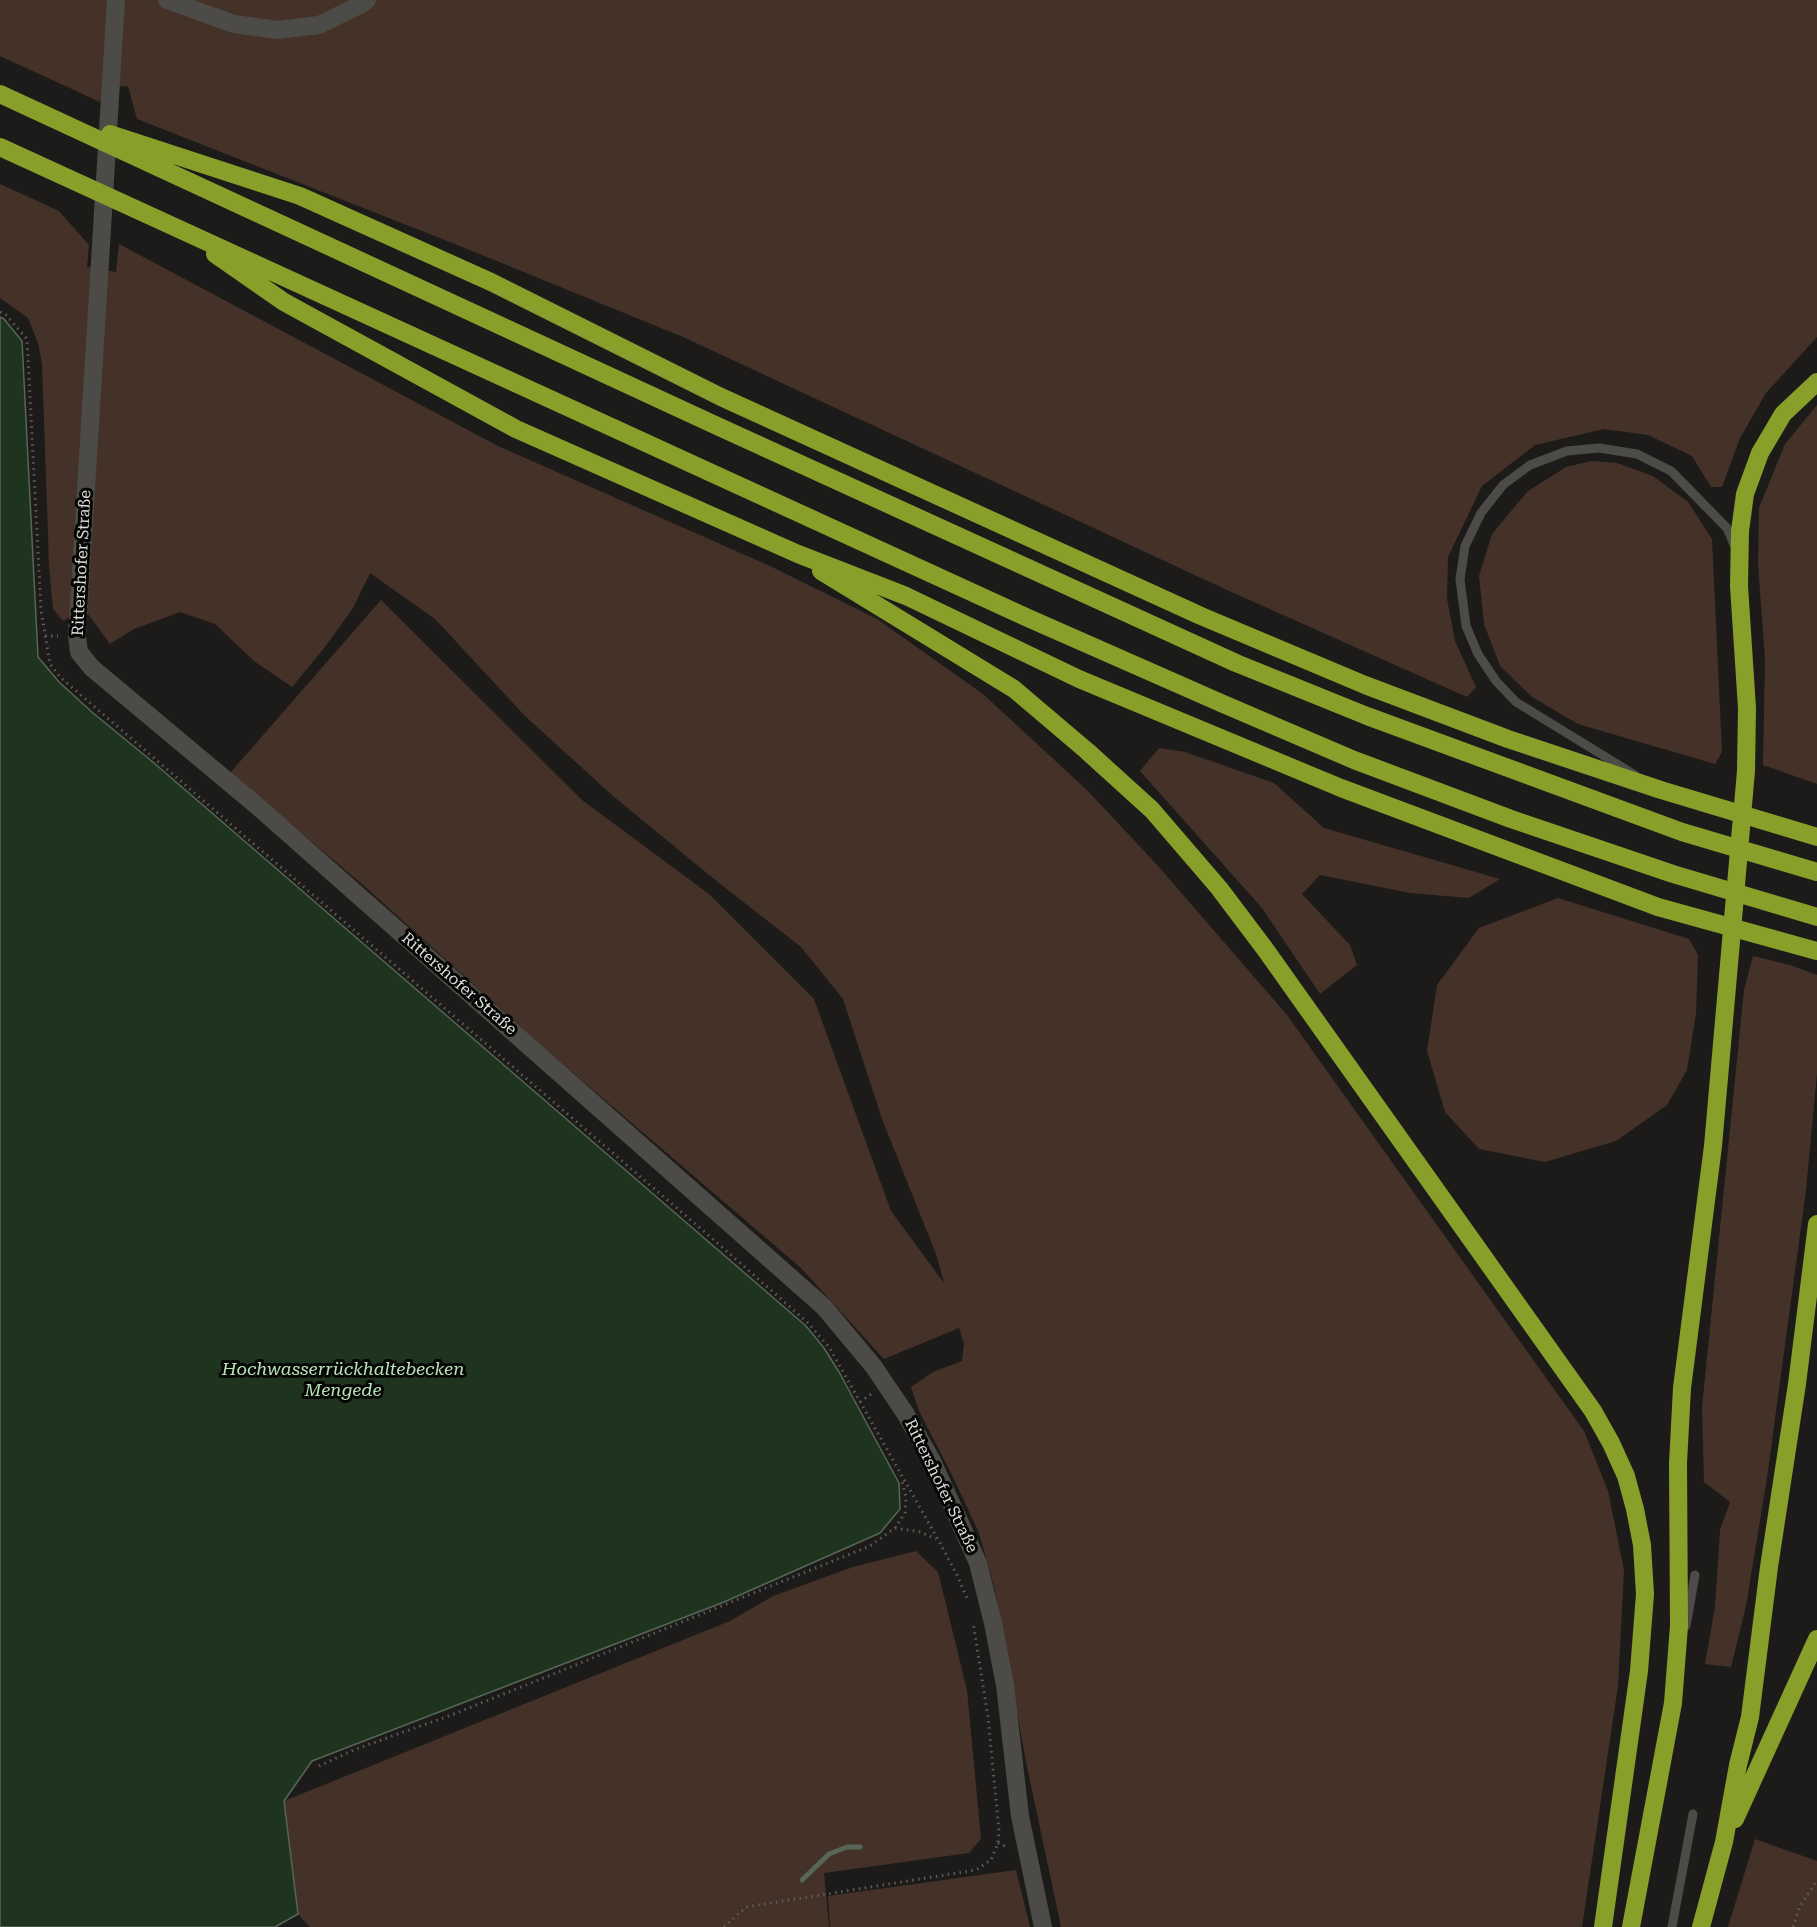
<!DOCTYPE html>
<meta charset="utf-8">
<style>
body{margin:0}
canvas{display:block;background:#1c1b19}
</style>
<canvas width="1817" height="1927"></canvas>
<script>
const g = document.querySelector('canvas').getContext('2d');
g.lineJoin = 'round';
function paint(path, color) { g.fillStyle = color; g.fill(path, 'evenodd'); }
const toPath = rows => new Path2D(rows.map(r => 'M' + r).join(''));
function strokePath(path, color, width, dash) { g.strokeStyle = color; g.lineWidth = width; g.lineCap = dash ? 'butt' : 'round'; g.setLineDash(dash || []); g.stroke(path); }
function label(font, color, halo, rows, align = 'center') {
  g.font = font + ' "Roboto Serif",serif'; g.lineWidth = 6; g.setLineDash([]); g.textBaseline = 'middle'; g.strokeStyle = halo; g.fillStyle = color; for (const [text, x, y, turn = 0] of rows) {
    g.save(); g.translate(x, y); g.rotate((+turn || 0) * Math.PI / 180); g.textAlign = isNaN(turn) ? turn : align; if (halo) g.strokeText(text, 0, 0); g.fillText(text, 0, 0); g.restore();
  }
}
const green = toPath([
 [0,0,1817,0,1817,337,1766,393,1740,438,1722,487,1711,487,1692,456,1648,435,1604,429,1535,445,1482,486,1448,557,1447,599,1455,641,1476,687,1467,697,1227,590,683,337,455,244,137,119,128,86,103,87,100,102,0,56],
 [0,184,59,211,89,245,87,267,116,272,119,244,498,446,770,566,877,619,983,694,1088,791,1159,867,1287,1015,1584,1431,1608,1491,1624,1570,1618,1686,1582,1927,1061,1927,1026,1762,995,1590,979,1533,952,1475,919,1411,911,1387,933,1372,962,1361,964,1344,959,1328,884,1359,801,1268,543,1047,363,885,230,773,381,600,582,800,709,894,814,999,891,1211,944,1283,936,1254,882,1119,843,999,801,947,714,879,613,796,525,716,435,619,370,573,353,608,325,647,292,687,254,661,215,624,180,612,134,629,110,644,88,614,76,613,63,621,53,609,49,565,42,364,38,343,28,318,0,298],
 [1817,405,1817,784,1763,765,1765,660,1758,563,1759,508,1785,444],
 [1591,461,1617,463,1653,476,1688,502,1712,539,1722,752,1715,764,1578,724,1532,697,1500,666,1484,624,1479,576,1492,534,1528,491,1566,467],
 [1159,748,1185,752,1274,783,1324,828,1500,879,1469,898,1410,893,1320,875,1302,894,1350,945,1357,965,1320,994,1262,908,1140,771],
 [1558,898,1689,939,1698,955,1696,1013,1687,1070,1667,1105,1616,1141,1545,1162,1479,1149,1445,1112,1427,1051,1437,985,1479,928],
 [1753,956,1790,965,1817,975,1817,1073,1806,1190,1767,1478,1746,1606,1731,1667,1705,1664,1715,1607,1720,1530,1730,1502,1704,1482,1702,1407,1744,990],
 [916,1551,938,1572,967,1690,981,1839,969,1853,824,1873,829,1927,310,1927,298,1914,284,1801,730,1621,773,1596,853,1567],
 [1755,1839,1817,1861,1817,1927,1728,1927],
 [1016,1870,1030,1927,830,1927,828,1896]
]);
const water = toPath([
 [0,317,4,319,22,341,38,657,59,682,93,713,154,763,806,1326,824,1348,839,1372,899,1483,900,1509,880,1533,724,1602,312,1761,284,1801,298,1914,275,1927,0,1927,0,317]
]);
const stream = toPath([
 [802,1880,829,1854,847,1847,860,1847]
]);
const path = toPath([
 [0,312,6,315,27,339,41,610,50,664,61,678,722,1247,807,1322,829,1347,940,1543,957,1575,967,1598],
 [45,636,58,636],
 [860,1402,871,1394],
 [895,1528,920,1532,936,1539],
 [319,1766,356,1749,454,1714,870,1546,895,1528,905,1513,906,1498,902,1481],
 [998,1843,1009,1848],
 [724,1927,746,1907,976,1870,991,1860,998,1843,999,1831,988,1717,973,1622],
 [1793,1927,1799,1908,1817,1880]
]);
const service = toPath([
 [1635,775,1516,702,1496,681,1478,654,1466,626,1460,579,1465,546,1481,513,1503,485,1530,465,1567,451,1599,448,1637,454,1671,471,1727,528,1735,547],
 [1686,1626,1695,1575],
 [1672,1927,1693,1814]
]);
const minor = toPath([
 [116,0,77,636,79,652,92,668,256,805,824,1307,874,1367,905,1413,932,1461,978,1563,993,1623,1005,1685,1020,1816,1043,1927],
 [167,0,234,24,278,30,319,25,360,5,367,0]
]);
const motorway = toPath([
 [0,94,715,425,1236,663,1367,716,1682,832,1817,872],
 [110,134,300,196,491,282,721,397,1201,616,1365,685,1508,739,1661,790,1817,837],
 [0,147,1028,618,1221,703,1354,760,1511,819,1673,874,1817,917],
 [215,254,284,302,516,429,798,554,906,596,1079,679,1341,788,1658,907,1817,951],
 [821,571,1014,689,1087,751,1152,810,1219,888,1265,949,1593,1411,1611,1443,1626,1476,1635,1509,1642,1545,1645,1594,1639,1671,1603,1927],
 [1735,1819,1817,1639],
 [1631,1927,1673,1703,1679,1626,1678,1463,1682,1388,1713,1146,1746,771,1747,708,1739,586,1740,531,1745,494,1760,453,1783,414,1817,382],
 [1701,1927,1724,1842,1738,1765,1750,1717,1769,1567,1797,1384,1817,1224]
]);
const streetNames = [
 ["Rittershofer Straße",82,563,-87],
 ["Rittershofer Straße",459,984,41],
 ["Rittershofer Straße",941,1486,64]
];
const waterNames = [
 ["Hochwasserrückhaltebecken",343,1370],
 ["Mengede",343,1391]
];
paint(green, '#443127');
paint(water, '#1e341e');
strokePath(water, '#576656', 1.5);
strokePath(stream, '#576656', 5);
strokePath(path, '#5d5c5a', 3, [1.5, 4.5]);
strokePath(service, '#4c4b48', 9);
strokePath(minor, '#4c4b48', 18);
strokePath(motorway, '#889f29', 18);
label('16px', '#dcdcda', '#060605', streetNames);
label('italic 18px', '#b9e5b8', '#060605', waterNames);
</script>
